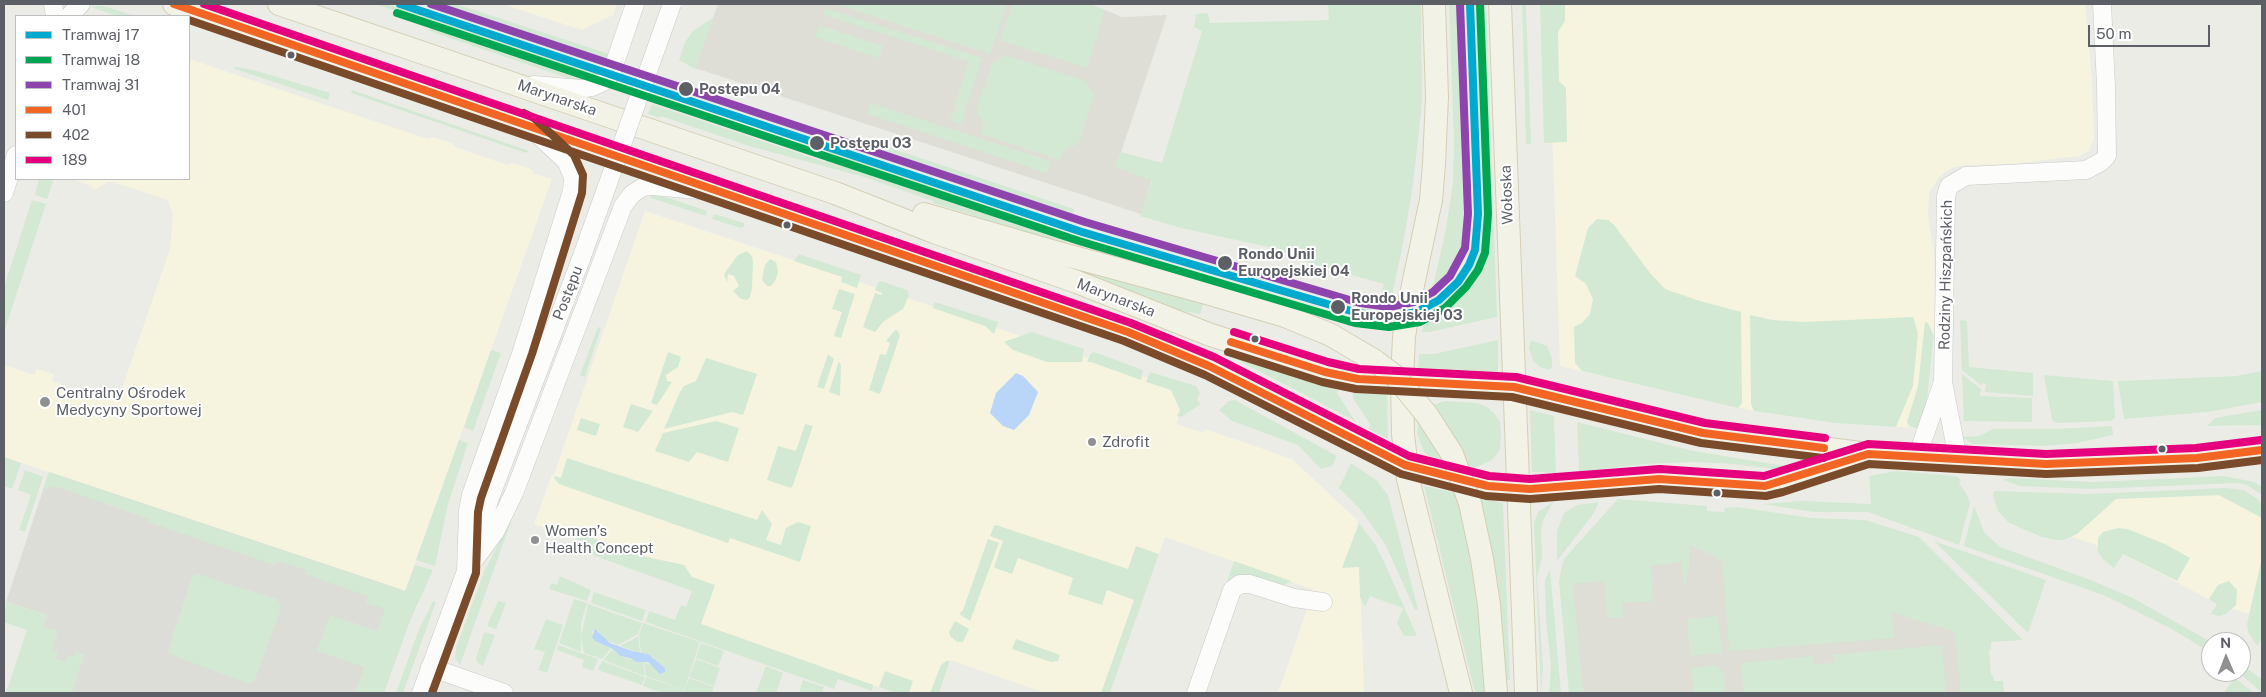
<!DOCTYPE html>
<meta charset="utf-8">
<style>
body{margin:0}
#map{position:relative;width:2266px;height:697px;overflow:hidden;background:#ecece7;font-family:"Public Sans",sans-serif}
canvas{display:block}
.frame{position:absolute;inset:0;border:5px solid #5c5f65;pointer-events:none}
.legend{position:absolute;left:15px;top:15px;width:175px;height:165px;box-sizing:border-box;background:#fff;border:1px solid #bebfc1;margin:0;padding:6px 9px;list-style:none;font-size:15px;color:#5c5f65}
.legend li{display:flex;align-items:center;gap:10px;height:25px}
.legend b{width:25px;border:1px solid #bebfc1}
.north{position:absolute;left:2201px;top:632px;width:50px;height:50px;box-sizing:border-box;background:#fff;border:1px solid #bebfc1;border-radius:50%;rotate:359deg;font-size:14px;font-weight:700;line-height:20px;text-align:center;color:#5c5f65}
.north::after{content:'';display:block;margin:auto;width:18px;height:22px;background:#8e9092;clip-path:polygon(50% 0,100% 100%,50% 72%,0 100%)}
.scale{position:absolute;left:2088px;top:25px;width:122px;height:22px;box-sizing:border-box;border:2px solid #5c5f65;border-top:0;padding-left:6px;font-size:15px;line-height:18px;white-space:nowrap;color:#5c5f65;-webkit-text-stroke:4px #fff;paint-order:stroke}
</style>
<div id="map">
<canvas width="2266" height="697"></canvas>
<div class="frame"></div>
<ul class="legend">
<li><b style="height:6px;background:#00a9ce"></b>Tramwaj 17</li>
<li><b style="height:6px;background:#00a651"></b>Tramwaj 18</li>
<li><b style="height:6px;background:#8e44ad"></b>Tramwaj 31</li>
<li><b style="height:6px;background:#f26522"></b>401</li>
<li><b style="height:6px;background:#7a4b2a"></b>402</li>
<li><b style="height:6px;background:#e5007d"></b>189</li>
</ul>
<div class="north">N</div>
<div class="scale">50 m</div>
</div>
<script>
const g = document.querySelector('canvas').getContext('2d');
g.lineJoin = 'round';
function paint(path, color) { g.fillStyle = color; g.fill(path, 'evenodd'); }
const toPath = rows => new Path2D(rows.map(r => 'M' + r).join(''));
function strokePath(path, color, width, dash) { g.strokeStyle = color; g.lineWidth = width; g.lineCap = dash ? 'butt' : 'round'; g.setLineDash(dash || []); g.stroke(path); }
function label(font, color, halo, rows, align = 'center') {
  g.font = font + ' "Public Sans",sans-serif'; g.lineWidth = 4; g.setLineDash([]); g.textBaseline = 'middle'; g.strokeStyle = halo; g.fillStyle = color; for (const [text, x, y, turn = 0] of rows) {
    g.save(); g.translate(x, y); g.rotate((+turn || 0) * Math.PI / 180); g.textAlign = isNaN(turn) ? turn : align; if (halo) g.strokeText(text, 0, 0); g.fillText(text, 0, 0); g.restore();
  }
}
const commercial = toPath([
 [503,4,617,4,613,15,582,30],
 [1548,4,2085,4,2092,79,2094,139,2088,151,2079,156,2009,164,1965,165,1951,168,1940,176,1929,193,1928,216,1934,253,1935,333,1925,418,1921,428,1835,423,1754,411,1560,366],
 [189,59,428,139,433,137,451,143,455,147,507,165,512,163,531,169,534,174,552,179,405,591,4,457,4,365,34,375,37,369,54,374,52,381,63,385,62,387,98,400,118,400,170,249,173,214,168,200,113,182,108,182,95,190,91,186,71,179,189,179],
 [645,211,1187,391,1176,424,1204,433,1205,429,1292,459,1358,521,1364,693,1278,693,1314,590,1165,537,1110,693,1045,693,951,660,939,693,896,693,701,624,714,588,534,524,552,475,554,475],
 [2219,495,2262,518,2262,558,2249,614,2218,604,2123,554,2072,537,2116,499]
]);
const industrial = toPath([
 [49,472,403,590,367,693,21,693,47,615,6,602]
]);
const education = toPath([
 [718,4,1090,4,1122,17,1167,15,1116,167,1152,180,1141,214,695,68],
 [1618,499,1967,617,1974,693,1583,693,1569,554]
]);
const green = toPath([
 [375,4,387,4,601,75,592,81,573,80,429,31,431,23],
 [441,4,456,4,609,54,607,59],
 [836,4,1007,4,990,54],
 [1012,4,1090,4,1105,10,1087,68,1000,40],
 [1328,4,1421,4,1422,103,1413,185,1404,239,1390,305,1383,304,1381,295,1384,284,1315,265,1282,250,1181,228,1140,216,1152,181,1116,167,1121,152,1162,163,1202,31,1194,27,1196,14,1208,13,1210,23,1329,20],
 [1449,4,1457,4,1464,237,1457,259,1449,272,1432,290,1446,229,1453,182,1454,143],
 [1474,4,1486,4,1497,317,1429,332,1422,332,1426,313,1445,301,1460,287,1473,265,1480,244,1482,217],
 [1522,4,1526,4,1531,144,1526,144],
 [1540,4,1565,4,1565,21,1558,32,1559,81,1566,88,1567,142,1544,143],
 [101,6,108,7,134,16,117,16,91,7],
 [825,8,982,58,961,124,950,120,969,61,823,15],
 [714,17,695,69,679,60,685,42,693,31],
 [819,25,883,46,879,58,815,37],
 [1006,55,1086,81,1094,96,1079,143,1063,152,1060,160,981,134,984,125,976,110,992,63],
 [235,67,254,70,330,93,328,100,235,69],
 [352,90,529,151,526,153,351,93],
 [871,103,1051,161,1047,173,867,114],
 [652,104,825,162,829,151,1068,233,1065,244,933,203,933,201,864,177,749,146,661,116,660,118,648,114],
 [847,138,866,140,1074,209,1072,215],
 [39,179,54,179,47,199,35,195],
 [650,195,660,195,707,211,706,216,651,198],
 [32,200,46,204,4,332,4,287],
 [714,214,744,223,744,227,741,228,712,219],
 [1597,219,1608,220,1614,225,1650,273,1665,289,1700,301,1741,312,1742,403,1738,408,1582,371,1575,363,1574,327,1582,323,1590,314,1593,299,1586,284,1575,276,1588,228],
 [747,251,752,256,753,263,752,288,750,297,747,300,741,299,733,291,739,286,734,276,728,274,727,283,724,274,738,255],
 [799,254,861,275,857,288,841,282,842,277,794,261],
 [770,259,776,262,778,272,775,281,771,286,767,286,762,280,763,273,765,265],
 [1063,265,1204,302,1200,314,1176,310],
 [881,281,907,290,909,295,903,309,883,322,875,332,863,327,875,293,882,295,882,293,875,290,878,283],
 [839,289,855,294,841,338,834,336,842,312,832,309],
 [935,302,998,322,994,334,985,326,933,308],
 [1750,315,1773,320,1805,322,1913,317,1918,333,1913,386,1896,427,1835,423,1754,411,1751,404],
 [1960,320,1967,321,1969,367,2033,373,2033,396,1985,392,1986,384,1982,383,1982,386,1962,370],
 [1925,322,1928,323,1934,336,1925,418,1921,428,1915,428,1909,426,1907,422,1918,386],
 [598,327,601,328,585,377,580,375],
 [895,330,898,331,900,336,880,394,869,390,880,354,886,355,890,343,886,341],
 [1032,332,1084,349,1082,362,1047,362,1013,350,1004,342],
 [1498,340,1498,374,1418,370,1419,354,1434,354],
 [1531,340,1547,346,1552,358,1552,367,1549,370,1540,367,1533,361,1529,348],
 [491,350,501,353,473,431,464,427],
 [668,352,681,357,678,367,666,375,667,381,672,382,657,405,651,403],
 [1094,352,1143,370,1141,380,1091,362,1087,362,1091,353],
 [1232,353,1336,386,1337,393,1355,421,1230,356],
 [828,354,834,359,824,389,817,387],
 [706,358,757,374,743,415,732,412,664,429,680,392,684,386,696,381],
 [839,361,841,366,840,396,829,392],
 [2262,371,2262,402,2208,412,2124,419,2118,381,2236,376],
 [1150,372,1196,386,1200,392,1197,400,1201,404,1181,417,1177,416,1180,410,1171,390,1146,382],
 [1962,374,1981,389,1980,396,2032,398,2032,422,1964,421],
 [2044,375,2113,381,2115,418,2111,421,2056,423,2052,420],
 [1352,388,1387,390,1388,439,1369,429,1370,424,1354,400],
 [1235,400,1337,456,1332,466,1321,469,1298,445,1232,421,1219,410,1229,401],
 [1445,401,1477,403,1487,407,1494,413,1500,422,1501,436,1500,450,1492,460,1474,468,1431,459,1424,452,1417,433,1419,416,1430,406],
 [631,404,653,411,638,432,623,427],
 [1530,410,1554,416,1556,473,1532,472],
 [2262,410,2262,425,2207,426,2215,418],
 [581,418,600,424,596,436,577,430],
 [716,421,739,428,728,462,697,452,689,462,655,451,663,433],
 [1577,422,1694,451,1784,466,1783,470,1732,464,1694,462,1643,464,1579,472],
 [805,424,813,426,793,485,791,488,767,480,778,446,796,451],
 [2112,426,2113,435,2077,443,2045,446,1973,444,1962,437,1979,436,1993,429,2052,429],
 [459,440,468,443,448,504,435,566,416,560],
 [4,457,21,463,12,489,4,486],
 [567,458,757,520,762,510,772,524,766,540,781,545,786,528,798,522,811,526,800,562,730,538,728,543,559,484,554,478,554,476,561,478],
 [1351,463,1376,480,1388,495,1418,609,1415,610,1385,544,1360,509,1339,488],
 [25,470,43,477,25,532,19,530,31,495,18,490],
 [1897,471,1956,476,1961,480,1959,483,1966,493,1970,503,1959,545,1868,512,1814,512,1763,504,1802,501,1871,504,1869,476],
 [49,472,405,591,415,565,433,570,410,621,384,693,355,693,364,667,317,651,330,615,378,631,385,609,366,603,368,596,305,574,306,570,277,561,275,565,148,522,149,519,58,487,58,489,49,486,48,490,44,488],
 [2224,476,2254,482,2262,487,2262,495,2247,485,2238,483,2089,489,2020,486,2003,480,2008,478,2094,482],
 [1424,486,1503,503,1510,680,1484,682,1485,693,1475,693],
 [2226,488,2244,490,2256,498,2262,504,2262,518,2219,495,2116,499,2077,534,2063,540,2056,540,2042,537,2009,523,1998,511,1993,496,1994,491,2090,494],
 [1618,499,1707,506,1707,511,1725,512,1724,508,1737,507,1811,518,1865,520,1919,537,2023,640,1991,642,1991,649,1989,650,1991,675,1993,675,1994,681,2003,681,2004,693,1961,693,1955,632,1892,612,1894,638,1729,651,1724,578,1721,563,1717,558,1711,554,1689,545,1689,568,1684,587,1681,562,1651,566,1653,601,1622,603,1622,602,1623,617,1607,618,1605,581,1573,584,1583,693,1569,693,1559,581,1562,565,1564,559],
 [1553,502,1543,521,1541,531,1542,558,1537,577,1543,667,1541,693,1534,524,1538,512],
 [1599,502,1594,513,1557,561,1557,531,1564,513,1577,505],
 [1974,506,1984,532,2000,547,2088,579,2133,598,2211,642,2211,653,2170,628,2106,596,1964,546],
 [514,513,460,665,455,658,456,648,484,572],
 [1359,523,1375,544,1385,564,1417,636,1404,636,1397,623,1403,608,1370,596,1365,607,1360,597,1359,567,1342,568],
 [996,525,1128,569,1136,546,1159,554,1110,693,1101,693,1134,600,1107,590,1102,605,1068,594,1073,578,1018,558,1012,574,995,568,994,567,1003,541,990,536,994,526],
 [2118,528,2127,529,2165,544,2190,558,2177,581,2123,554,2114,568,2103,559,2098,552,2098,538,2103,532],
 [571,530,647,557,684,565,692,577,715,585,701,624,873,685,872,691,838,679,834,689,646,622,649,611,675,620,681,605,686,607,692,591,587,553,591,544,568,536],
 [988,539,999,543,970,621,959,614,963,610],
 [1934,541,2046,580,2028,633],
 [2262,558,2262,639,2257,646,2248,632,2247,624],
 [1234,561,1291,581,1279,587,1230,583,1227,582],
 [1550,569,1561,693,1549,693,1551,665,1546,622,1545,580],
 [197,574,276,599,280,603,281,609,254,682,248,683,169,654,168,651,192,577],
 [560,576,591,590,587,601,549,589,551,583,557,585],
 [2229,581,2237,590,2236,605,2226,614,2219,616,2211,614,2217,604,2209,599,2218,585],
 [594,592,646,610,642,621,591,603],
 [574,599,587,603,581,623,581,652,559,643],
 [433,601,436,602,403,693,396,693,419,629],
 [498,601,506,603,496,629,487,626],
 [6,602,47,615,43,627,58,631,52,650,58,652,56,659,65,662,68,655,74,657,76,652,84,655,72,693,6,693,27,630,4,622],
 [588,604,642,623,638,634,618,645,604,639,597,630,592,632,595,641,611,648,602,659,584,653,581,637],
 [1718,616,1722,653,1690,656,1687,619],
 [546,619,563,625,547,673,538,670,545,652,534,649],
 [955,621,969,629,963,642,957,642,950,636,949,632],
 [643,623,700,642,684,690,646,676,644,662,653,666,657,671,665,668,648,654,641,653,639,635],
 [484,632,495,635,483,666,478,663,476,659],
 [638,636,640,653,620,646,632,640],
 [1016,639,1060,655,1058,661,1051,662,1012,649],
 [701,643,724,651,718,666,696,658],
 [558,645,598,659,593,671,582,667,584,660,557,650],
 [1942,645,1946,693,1744,693,1741,663,1813,656,1814,664,1833,663,1833,655],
 [613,649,620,656,643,662,645,676,603,660],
 [696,659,720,668,714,686,689,677],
 [602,661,645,677,642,685,598,670],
 [946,661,950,661,939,693,930,693,941,665],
 [1717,665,1724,673,1726,693,1694,693,1691,668],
 [766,666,783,673,776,693,756,693],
 [2248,669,2262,679,2262,693,2238,672],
 [885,671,913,681,909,693,896,693,879,687],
 [646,677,683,690,682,693,663,693,643,686],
 [2234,677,2254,693,2224,693],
 [689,678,714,687,712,693,683,693],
 [803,680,824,687,822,693,799,693]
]);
const water = toPath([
 [1016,373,1023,376,1038,392,1029,415,1014,430,1003,426,990,413,996,393],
 [595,629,610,643,632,651,648,654,665,668,665,672,660,674,648,662,637,662,630,658,620,656,613,649,595,641,592,637]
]);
const minor = toPath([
 [53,4,55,16],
 [69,16,81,4],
 [534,85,581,89,592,87,603,82,611,74,635,4],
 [4,193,16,155],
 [1917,457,1943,382],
 [1958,459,1943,382,1946,196,1949,186,1966,176,2086,170,2101,162,2107,156,2106,86,2102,4],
 [466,571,495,532,514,493,623,206,632,194,643,187,652,186,698,190],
 [466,571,468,511,471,495,522,351,572,191,573,177,566,161,533,130],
 [430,667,504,693],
 [421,693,466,571,491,495,581,259],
 [1196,693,1232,590,1240,584,1250,584,1294,598,1323,602]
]);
const major = toPath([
 [174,4,1128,332,1209,366,1355,441,1405,465,1424,471,1488,486,1518,489,1545,488,1659,479,1765,486,1780,483,1863,456],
 [279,4,835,193,934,232,1077,282,1208,334,1325,372,1371,380,1426,381,1514,387,1703,433,1868,454,2046,464,2107,463,2197,458,2262,450],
 [1434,4,1437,97,1434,164,1431,200,1409,304,1404,337,1402,380,1403,434,1408,479,1461,693],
 [1500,4,1526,693],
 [924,214,1055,252,1203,292]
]);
const minorBridge = toPath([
 [581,259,672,4]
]);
const majorBridge = toPath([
 [1203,292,1285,316,1331,335,1375,361,1395,376,1427,415,1452,454,1470,503,1482,559,1489,605,1496,693]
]);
const bus1 = toPath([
 [174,4,1128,332,1209,366,1405,465,1488,486,1530,489,1659,479,1765,486,1868,454,2046,464,2197,458,2262,450],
 [1231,342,1325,372,1358,379,1514,387,1703,433,1824,448]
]);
const bus2 = toPath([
 [189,20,1124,341,1205,375,1401,474,1486,496,1530,499,1659,489,1766,496,1783,492,1869,464,2046,474,2198,468,2262,460],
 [1228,352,1322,382,1356,389,1512,397,1701,443,1823,458],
 [432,693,476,573,478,512,481,498,532,354,582,193,583,175,574,155,534,118,524,113]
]);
const bus3 = toPath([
 [204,4,1131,323,1214,357,1409,456,1489,476,1530,479,1660,469,1764,476,1868,444,2046,454,2196,448,2261,440],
 [1234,332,1328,362,1359,369,1516,377,1705,423,1825,438]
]);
const tram1 = toPath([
 [400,4,1082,232,1358,313,1389,317,1417,312,1439,300,1458,282,1469,265,1475,250,1478,214,1470,4]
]);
const tram2 = toPath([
 [397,13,1079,241,1355,323,1389,327,1420,322,1445,308,1466,287,1478,270,1485,253,1488,214,1480,4]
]);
const tram3 = toPath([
 [431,4,1085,222,1360,303,1389,307,1414,302,1433,292,1450,276,1465,248,1468,214,1460,4]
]);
const markers = [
 [291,55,4.5,"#5c5f65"],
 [686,89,8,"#5c5f65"],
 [817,143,8,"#5c5f65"],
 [787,225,4.5,"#5c5f65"],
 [1225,263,8,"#5c5f65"],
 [1338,307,8,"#5c5f65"],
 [1255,339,4.5,"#5c5f65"],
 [45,402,6,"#8e9092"],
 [1092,442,5,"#8e9092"],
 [2162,449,4.5,"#5c5f65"],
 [1717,493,4.5,"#5c5f65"],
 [535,540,5,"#8e9092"]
];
const stopNames = [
 ["Postępu 04",699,89],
 ["Postępu 03",830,143],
 ["Rondo Unii",1238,254],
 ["Europejskiej 04",1238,271],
 ["Rondo Unii",1351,298],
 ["Europejskiej 03",1351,315]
];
const streetNames = [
 ["Marynarska",557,98,19],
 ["Wołoska",1507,195,-92],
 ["Rodziny Hiszpańskich",1946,275,-89],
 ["Postępu",568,293,-69],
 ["Marynarska",1116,298,21]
];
const poiNames = [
 ["Centralny Ośrodek",56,393],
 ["Medycyny Sportowej",56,410],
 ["Zdrofit",1102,442],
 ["Women’s",545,531],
 ["Health Concept",545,548]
];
paint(commercial, '#f6f4df');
paint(industrial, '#ddddd8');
paint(education, '#deddd6');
paint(green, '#d3e9d4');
paint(water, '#b9d6f8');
strokePath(minor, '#c8c9c7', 19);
strokePath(major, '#d4cfb4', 24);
strokePath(minor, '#fcfcfb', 18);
strokePath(major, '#f3f2e7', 22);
strokePath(minorBridge, '#c8c9c7', 19, []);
strokePath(majorBridge, '#d4cfb4', 24, []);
strokePath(minorBridge, '#fcfcfb', 18);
strokePath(majorBridge, '#f3f2e7', 22);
strokePath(bus1, '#f26522', 8);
strokePath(bus2, '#7a4b2a', 8);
strokePath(bus3, '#e5007d', 8);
strokePath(tram1, '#00a9ce', 8);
strokePath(tram2, '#00a651', 8);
strokePath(tram3, '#8e44ad', 8);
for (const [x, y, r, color] of markers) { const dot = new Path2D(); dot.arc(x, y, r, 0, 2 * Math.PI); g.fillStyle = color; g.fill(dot); strokePath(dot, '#fff', 2); }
label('bold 15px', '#5c5f65', '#fff', stopNames, 'left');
label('15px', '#5c5f65', '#fff', streetNames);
label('15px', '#5c5f65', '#fff', poiNames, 'left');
</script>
